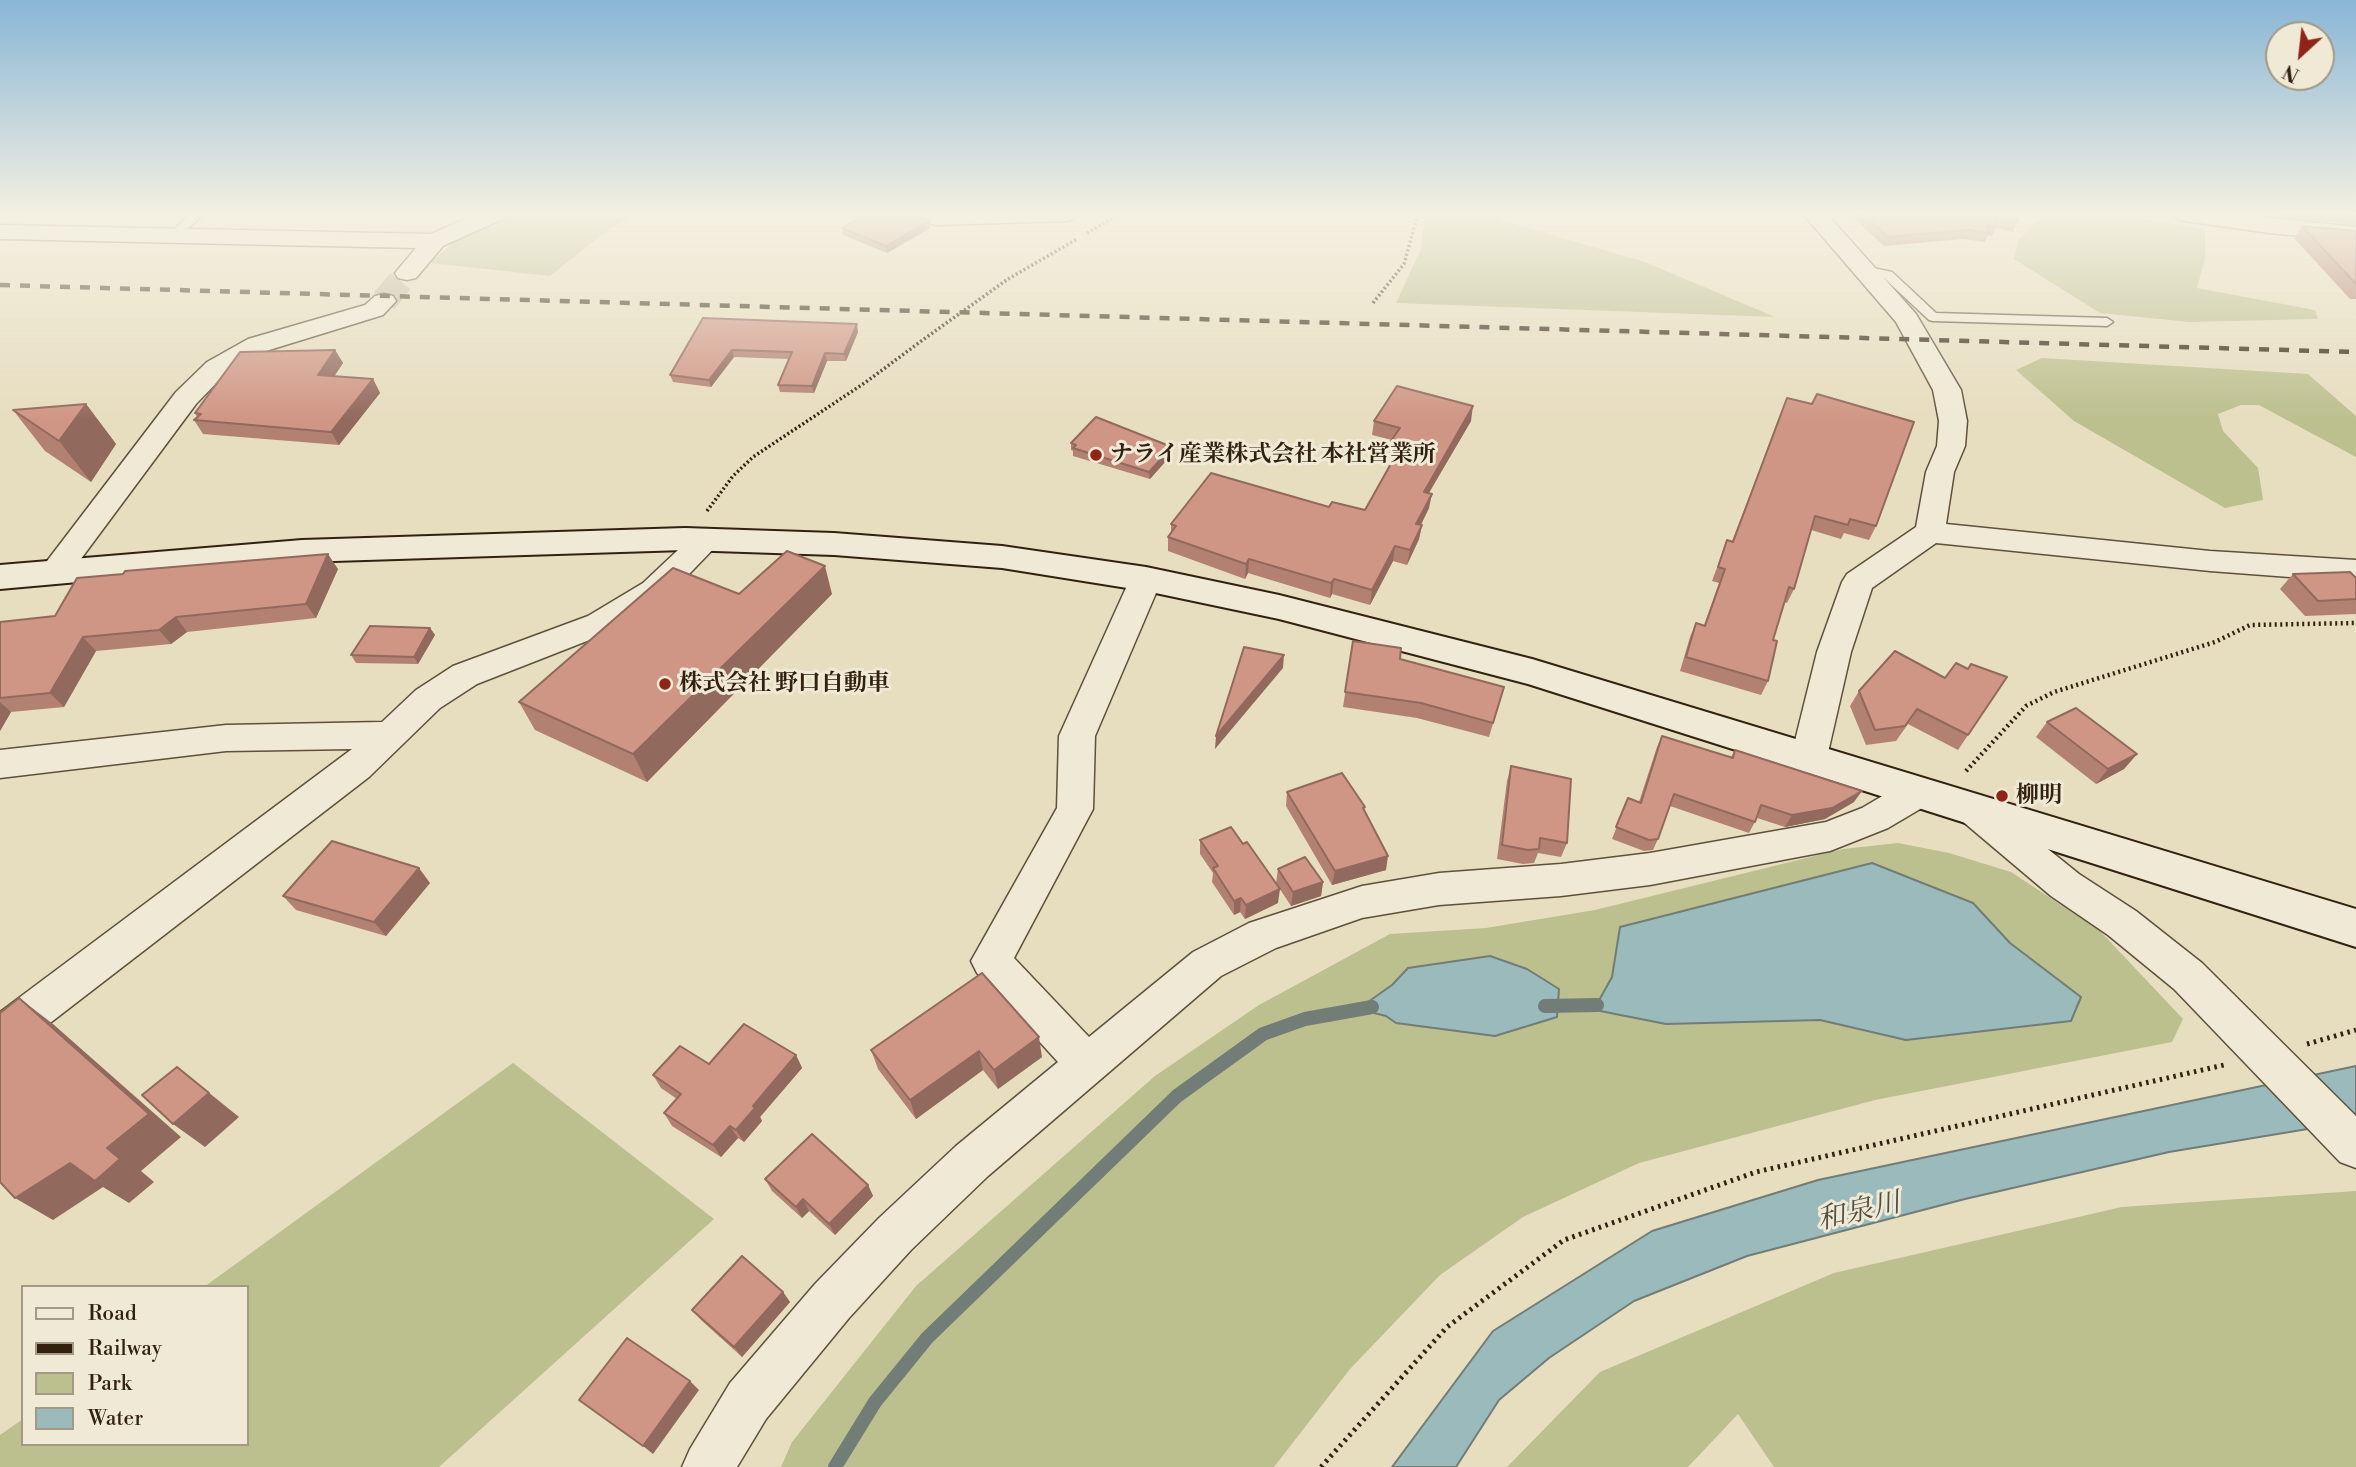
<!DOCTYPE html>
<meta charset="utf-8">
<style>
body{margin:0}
#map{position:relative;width:2356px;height:1467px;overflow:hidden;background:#e7ddbf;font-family:"Libre Bodoni",serif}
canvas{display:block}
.legend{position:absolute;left:21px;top:1285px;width:228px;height:161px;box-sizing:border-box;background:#efe9d5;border:2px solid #a39985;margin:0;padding:9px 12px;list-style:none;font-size:21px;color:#31210e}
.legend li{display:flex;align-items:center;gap:14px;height:35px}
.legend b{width:35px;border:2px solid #a39985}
.north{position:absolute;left:2265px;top:21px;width:70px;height:70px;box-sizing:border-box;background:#efe9d5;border:2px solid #a39985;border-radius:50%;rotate:207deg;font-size:19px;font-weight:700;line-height:28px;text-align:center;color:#31210e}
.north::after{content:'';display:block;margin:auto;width:24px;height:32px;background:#8f2418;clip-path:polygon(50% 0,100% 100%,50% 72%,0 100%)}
</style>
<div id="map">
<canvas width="2356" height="1467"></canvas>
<ul class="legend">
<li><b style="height:9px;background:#efe9d5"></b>Road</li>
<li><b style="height:9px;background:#31210e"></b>Railway</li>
<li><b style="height:19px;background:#bcbf8e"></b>Park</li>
<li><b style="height:19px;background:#9bbabb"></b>Water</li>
</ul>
<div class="north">N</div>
</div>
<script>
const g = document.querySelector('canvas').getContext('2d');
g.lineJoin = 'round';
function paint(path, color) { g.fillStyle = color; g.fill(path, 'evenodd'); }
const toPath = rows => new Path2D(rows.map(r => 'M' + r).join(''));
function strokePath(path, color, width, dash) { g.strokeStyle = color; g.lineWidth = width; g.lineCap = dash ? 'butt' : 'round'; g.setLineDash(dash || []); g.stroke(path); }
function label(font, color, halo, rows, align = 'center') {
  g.font = font + ' "Libre Bodoni","Noto Serif JP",serif'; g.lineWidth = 6; g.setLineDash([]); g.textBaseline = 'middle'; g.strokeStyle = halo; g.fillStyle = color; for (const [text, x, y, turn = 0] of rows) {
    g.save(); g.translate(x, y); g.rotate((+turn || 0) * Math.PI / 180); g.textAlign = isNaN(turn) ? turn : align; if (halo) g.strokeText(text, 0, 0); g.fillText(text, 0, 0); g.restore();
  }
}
const green = toPath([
 [485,214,636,214,609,229,550,276,430,263],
 [1425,214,1479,214,1645,262,1775,317,1396,303,1421,249],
 [2032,214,2126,214,2128,217,2205,229,2205,258,2197,288,2315,310,2318,319,2189,322,2100,313,2014,259,2018,240,2039,220],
 [2042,358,2308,374,2356,416,2356,457,2259,405,2241,405,2218,414,2223,431,2258,468,2263,500,2225,508,2074,421,2016,370],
 [1898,843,1949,853,2011,872,2099,930,2183,1019,2172,1042,1875,1100,1639,1163,1523,1217,1440,1275,1350,1369,1274,1467,781,1467,792,1442,916,1286,1155,1076,1259,1005,1390,934,1486,928,1595,910,1843,849],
 [513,1063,714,1219,439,1467,0,1467,0,1435,23,1419,23,1444,247,1444,247,1287,204,1287],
 [2356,1191,2356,1467,1774,1467,1738,1414,1688,1467,1507,1467,1600,1372,1834,1273,2122,1207]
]);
const water = toPath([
 [1872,863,1973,903,2010,943,2081,997,2071,1021,1906,1040,1820,1020,1666,1024,1580,1007,1597,1004,1612,977,1620,927,1872,863],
 [1490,956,1527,969,1559,989,1557,1017,1495,1036,1396,1023,1386,1016,1358,1009,1392,985,1408,968,1490,956],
 [2356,1066,2356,1121,2169,1152,1965,1199,1747,1256,1634,1301,1549,1358,1499,1400,1456,1467,1392,1467,1493,1331,1652,1231,1818,1180,2356,1066]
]);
const stream = toPath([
 [1545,1006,1597,1005],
 [835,1467,875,1402,927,1338,1177,1096,1263,1034,1305,1019,1372,1007]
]);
const streetTunnel = toPath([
 [384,301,407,273]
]);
const pathFar2 = toPath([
 [1087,233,1120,214],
 [1008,279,1077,239],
 [1373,303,1404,264,1418,214],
 [707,511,733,476,753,457,866,382,924,339]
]);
const pathFar1 = toPath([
 [1966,771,2026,706,2054,692,2215,642,2250,625,2356,623]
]);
const path = toPath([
 [2307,1044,2356,1030],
 [1321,1467,1447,1327,1564,1240,1756,1172,2224,1065]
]);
const lane = toPath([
 [191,214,204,214,179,236,171,236,171,232,191,214],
 [1864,266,1892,272,1936,313,2107,318,2113,322,2107,326,1933,321,1929,320,1884,278,1860,273,1858,270,1864,266]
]);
const street = toPath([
 [476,214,506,214,503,219,443,246,416,278,407,280,398,278,395,273,416,248,0,239,0,225,431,234,476,214],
 [915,214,1077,214,1074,219,1066,221,936,225,918,219,915,214],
 [1803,214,1827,214,1916,314,1961,390,1967,421,1965,446,1954,472,1946,524,2210,551,2356,560,2356,582,2210,571,1936,543,1872,588,1851,652,1827,757,1822,767,1809,771,1796,767,1791,757,1817,652,1842,582,1847,574,1916,527,1926,472,1937,446,1939,421,1933,390,1896,322,1803,214],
 [2174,214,2235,214,2356,227,2356,241,2269,233,2185,221,2177,219,2174,214],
 [384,294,393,296,396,301,383,315,266,351,225,374,196,404,66,579,55,583,44,579,39,572,44,565,176,392,207,362,248,339,365,305,375,296,384,294],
 [707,530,718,533,722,540,665,599,610,632,477,684,440,708,369,777,15,1050,0,1056,0,1012,352,749,226,751,0,778,0,750,226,725,382,722,416,690,453,666,588,616,643,583,696,533,707,530],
 [1146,568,1157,571,1162,579,1095,736,1093,809,1014,958,1089,1037,1193,952,1249,923,1362,886,1439,873,1561,864,1650,853,1826,822,1862,808,1906,782,1919,778,1932,782,1937,792,1932,802,1888,828,1830,851,1650,885,1561,896,1439,905,1362,918,1276,948,1221,976,988,1176,911,1250,849,1318,766,1419,737,1467,682,1467,690,1449,730,1383,815,1284,879,1218,956,1146,1058,1062,977,973,971,961,1057,808,1059,736,1130,579,1135,571,1146,568],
 [1974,795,1987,800,2079,874,2136,911,2202,963,2356,1116,2356,1168,2340,1162,2174,989,2108,935,2051,896,1961,820,1956,810,1961,800,1974,795]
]);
const secondary = toPath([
 [685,528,834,533,1002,546,1146,567,1279,595,1532,659,2356,909,2356,947,1528,684,1279,619,1146,591,1002,568,834,555,685,550,302,562,0,589,0,565,302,540,685,528]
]);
const rail = toPath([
 [0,285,2356,352]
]);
const pathBridge = toPath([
 [924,339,1008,279]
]);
const wall = toPath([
 [1849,214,2019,214,2017,222,2013,232,1996,228,1992,236,1988,235,1985,242,1963,239,1884,246],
 [2272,214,2356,214,2356,225,2274,216],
 [929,221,930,228,887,253,843,235,842,228],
 [2302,226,2356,231,2356,299,2350,299,2294,238],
 [703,318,858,332,846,361,827,361,814,393,780,392,778,385,789,359,734,357,711,387,673,382,670,375],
 [335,350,343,363,334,376,373,379,380,393,339,445,203,434,194,420,197,417,195,413],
 [86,404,116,444,91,482,45,451,13,410],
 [1782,412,1876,526,1869,540,1844,533,1841,539,1811,530,1794,589,1787,603,1784,602,1773,640,1768,681,1761,695,1680,671,1690,637,1696,623,1704,625,1719,583,1712,581,1722,554,1727,540,1732,541],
 [1374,421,1471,421,1429,493,1429,508,1421,525,1422,525,1419,539,1407,565,1393,561,1370,605,1332,594,1330,598,1248,573,1245,579,1168,551,1168,537,1171,533,1171,524,1329,507,1365,510,1394,457,1389,456,1392,440,1372,435],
 [1071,443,1172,447,1172,454,1150,479,1073,456,1073,451,1071,450],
 [338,569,316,618,187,632,171,644,96,651,64,707,11,712,0,731,0,622,55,616],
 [2293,574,2356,578,2356,614,2305,616,2280,589],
 [739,594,832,594,647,782,535,730,519,702],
 [430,628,435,635,418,664,356,663,351,655],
 [1353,641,1400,659,1504,687,1489,737,1417,718,1343,707],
 [1968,669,2007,677,1958,750,1908,724,1896,741,1866,745,1850,706,1859,691,1945,678],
 [2047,722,2137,754,2124,769,2096,784,2036,737],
 [1662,736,1731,757,1735,750,1854,802,1825,819,1785,827,1757,818,1749,833,1670,806,1658,839,1653,850,1644,851,1612,839,1628,798,1639,802,1657,747],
 [1511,766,1567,843,1561,857,1538,853,1534,863,1523,864,1497,859,1507,781],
 [1287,792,1364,812,1386,870,1332,885,1286,806],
 [1200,840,1278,903,1245,919,1240,912,1234,915,1212,882,1213,873,1200,854],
 [1278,869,1323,882,1321,896,1291,906,1276,883],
 [430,883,386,936,296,910,283,896],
 [982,973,1042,1057,998,1089,983,1070,916,1119,878,1069,871,1050],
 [796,1055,802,1068,760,1117,762,1121,744,1142,738,1138,721,1157,672,1126,664,1113,677,1099,661,1088,653,1075,709,1064],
 [765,1179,868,1185,873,1196,835,1235,809,1211,802,1218,772,1191],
 [783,1292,790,1302,742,1357,701,1320,692,1310]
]);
const shadedWall = toPath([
 [929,221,930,228,887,253,886,246],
 [857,324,858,332,846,361,844,354],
 [335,350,343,363,326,389,318,375],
 [732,350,734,357,711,387,709,380],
 [825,353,827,361,814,393,812,386],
 [373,379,380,393,339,445,331,432],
 [86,404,116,444,91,482,59,441],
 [1473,406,1471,421,1421,506,1424,492],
 [1172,447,1172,454,1150,479,1149,472],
 [1432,494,1429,508,1414,538,1416,524],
 [1422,525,1419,539,1407,565,1410,550],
 [1395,546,1393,561,1370,605,1372,590],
 [328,554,338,569,316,618,306,604],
 [1249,559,1248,573,1245,579,1246,564],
 [825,566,832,594,647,782,633,754],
 [1334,579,1332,594,1330,598,1331,583],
 [176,617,187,632,171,644,159,630],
 [430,628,435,635,418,664,414,657],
 [83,637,96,651,64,707,50,693],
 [1284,655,1283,668,1215,749,1216,736],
 [0,702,11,712,0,731],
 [2137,754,2124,769,2096,784,2108,769],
 [1862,791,1854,802,1825,819,1785,827,1792,815],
 [1388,856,1386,870,1332,885,1335,871],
 [419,868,430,883,386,936,374,922],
 [1323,882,1321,896,1291,906,1293,892],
 [1280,889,1278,903,1245,919,1246,905],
 [1241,898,1240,912,1234,915,1234,901],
 [19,998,53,1024,181,1137,141,1171,154,1182,129,1203,103,1187,53,1220,15,1198,70,1163],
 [1039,1037,1042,1057,998,1089,994,1070],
 [979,1051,983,1070,916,1119,910,1100],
 [796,1055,802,1068,760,1117,762,1121,744,1142,736,1130,753,1106],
 [177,1067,239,1117,205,1147,173,1124],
 [730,1126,738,1138,721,1157,713,1145],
 [868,1185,873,1196,835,1235,829,1224],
 [803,1199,809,1211,802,1218,796,1207],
 [783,1292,790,1302,742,1357,734,1347],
 [690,1381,699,1390,653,1454,643,1446]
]);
const building = toPath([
 [866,214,912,214,929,221,886,246,842,228,866,214],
 [1863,214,2019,214,2017,222,1994,217,1996,226,1987,225,1989,233,1968,230,1888,237,1863,214],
 [2302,226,2356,231,2356,284,2302,226],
 [703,318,857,324,844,354,825,353,812,386,778,385,792,352,732,350,709,380,670,375,703,318],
 [335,350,318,375,373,379,331,432,194,420,201,414,195,413,240,352,335,350],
 [1397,386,1473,406,1424,492,1432,494,1416,524,1422,525,1410,550,1395,546,1372,590,1334,579,1331,583,1249,559,1246,564,1168,537,1176,526,1171,524,1211,473,1329,507,1332,502,1365,510,1402,444,1391,441,1400,428,1374,421,1397,386],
 [1817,394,1914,422,1876,526,1850,519,1848,525,1815,516,1794,589,1789,587,1773,640,1777,641,1768,681,1686,657,1696,623,1705,626,1725,569,1718,567,1727,540,1733,542,1787,398,1812,404,1817,394],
 [86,404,59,441,13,410,86,404],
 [1096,417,1172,447,1149,472,1073,448,1076,445,1071,443,1096,417],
 [787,551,825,566,633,754,519,702,673,568,739,594,787,551],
 [328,554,306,604,176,617,159,630,83,637,50,693,0,698,0,622,55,616,77,578,123,574,125,571,328,554],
 [2350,572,2356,578,2356,599,2318,601,2293,574,2350,572],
 [370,626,430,628,414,657,351,655,370,626],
 [1353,641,1401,648,1400,659,1504,687,1493,723,1421,703,1345,692,1353,641],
 [1244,647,1284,655,1216,736,1244,647],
 [1895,651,1945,678,1956,663,1968,669,1971,664,2007,677,1968,735,1917,709,1905,726,1875,730,1859,691,1895,651],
 [2076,708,2137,754,2108,769,2047,722,2076,708],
 [1662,736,1733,758,1735,750,1862,791,1832,808,1792,815,1761,805,1755,822,1674,794,1658,839,1649,840,1616,827,1628,798,1641,803,1662,736],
 [1511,766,1571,779,1567,843,1540,838,1539,849,1528,850,1502,845,1511,766],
 [1342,773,1365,807,1363,808,1388,856,1335,871,1287,792,1342,773],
 [1231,827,1243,844,1247,842,1280,889,1246,905,1241,898,1234,901,1213,868,1218,866,1200,840,1231,827],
 [332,841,419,868,374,922,283,896,332,841],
 [1305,857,1323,882,1293,892,1278,869,1305,857],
 [982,973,1039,1037,994,1070,979,1051,910,1100,871,1050,982,973],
 [19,998,149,1114,107,1148,120,1159,95,1181,70,1163,15,1198,0,1182,0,1013,19,998],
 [744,1024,796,1055,753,1106,755,1108,736,1130,730,1126,713,1145,664,1113,681,1094,653,1075,680,1046,709,1064,744,1024],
 [177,1067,209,1093,173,1124,142,1095,177,1067],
 [812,1134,868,1185,829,1224,803,1199,796,1207,765,1179,812,1134],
 [742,1256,783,1292,734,1347,692,1310,742,1256],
 [627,1338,690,1381,643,1446,579,1400,627,1338]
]);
const markers = [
 [1096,455,7,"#8f2418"],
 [665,684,7,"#8f2418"],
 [2002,796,7,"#8f2418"]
];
const poiNames = [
 ["ナライ産業株式会社 本社営業所",1110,455],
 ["株式会社 野口自動車",679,684],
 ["柳明",2016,796]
];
const nearWaternames = [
 ["和泉川",1859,1213,-13]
];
paint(green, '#bcbf8e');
paint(water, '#9bbabb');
strokePath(water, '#717d76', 2);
strokePath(stream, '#717d76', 14);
strokePath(streetTunnel, '#c3b79c', 26, [26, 13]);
strokePath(lane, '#5e503a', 3);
strokePath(street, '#5e503a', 3);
strokePath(secondary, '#31210e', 4);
strokePath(pathFar2, '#31210e', 3.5, [2, 2.5]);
strokePath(pathFar1, '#31210e', 4.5, [2, 3.5]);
strokePath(path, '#31210e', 5, [2.5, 4.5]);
paint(lane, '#efe9d5');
paint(street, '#efe9d5');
paint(secondary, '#efe9d5');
strokePath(rail, '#31210e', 4.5, [10, 10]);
strokePath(pathBridge, '#31210e', 3.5, [2, 2.5]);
paint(wall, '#b38172');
paint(shadedWall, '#92695d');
paint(building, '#d09685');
strokePath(building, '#92695d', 2);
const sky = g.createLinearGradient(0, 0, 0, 420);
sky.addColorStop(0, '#89b6d6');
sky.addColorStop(0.51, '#f4f0e2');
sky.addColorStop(1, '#f4f0e200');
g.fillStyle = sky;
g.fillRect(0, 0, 2356, 420);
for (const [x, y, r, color] of markers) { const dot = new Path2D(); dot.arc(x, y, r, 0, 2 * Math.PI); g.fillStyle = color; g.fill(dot); strokePath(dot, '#efe9d5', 2.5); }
label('bold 23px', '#31210e', '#efe9d5', poiNames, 'left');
label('italic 28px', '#514f42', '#efe9d5', nearWaternames);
</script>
